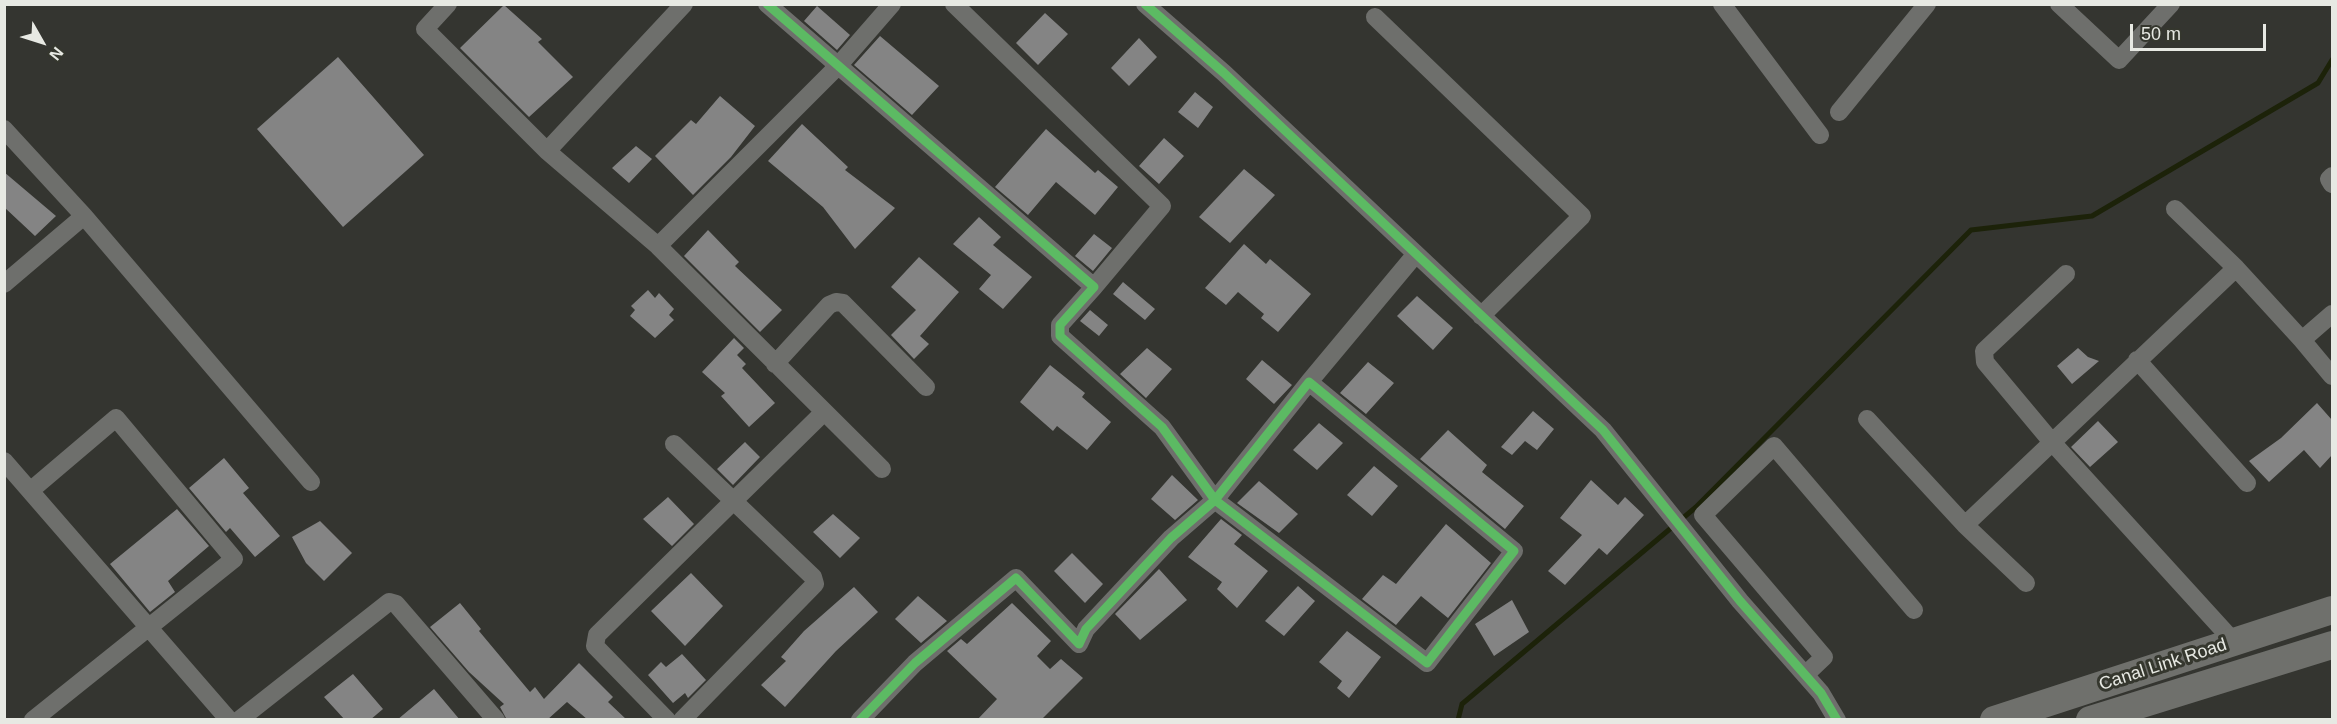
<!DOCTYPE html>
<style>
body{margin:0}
#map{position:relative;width:2337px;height:724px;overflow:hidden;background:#343530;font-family:Arial,sans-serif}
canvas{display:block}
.frame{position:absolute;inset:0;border:6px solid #e7e9e3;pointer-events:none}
.north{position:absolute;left:12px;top:12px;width:60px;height:60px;-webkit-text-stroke:4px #35372e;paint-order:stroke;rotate:129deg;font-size:16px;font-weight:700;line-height:24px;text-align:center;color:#e7e9e3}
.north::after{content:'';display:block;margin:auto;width:21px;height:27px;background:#e7e9e3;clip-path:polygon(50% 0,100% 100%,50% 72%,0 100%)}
.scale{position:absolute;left:2130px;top:24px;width:136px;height:27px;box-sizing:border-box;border:3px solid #e7e9e3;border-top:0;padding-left:8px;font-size:18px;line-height:21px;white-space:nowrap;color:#e7e9e3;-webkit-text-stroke:4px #35372e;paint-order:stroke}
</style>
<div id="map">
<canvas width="2337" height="724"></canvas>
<div class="frame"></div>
<div class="north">N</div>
<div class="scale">50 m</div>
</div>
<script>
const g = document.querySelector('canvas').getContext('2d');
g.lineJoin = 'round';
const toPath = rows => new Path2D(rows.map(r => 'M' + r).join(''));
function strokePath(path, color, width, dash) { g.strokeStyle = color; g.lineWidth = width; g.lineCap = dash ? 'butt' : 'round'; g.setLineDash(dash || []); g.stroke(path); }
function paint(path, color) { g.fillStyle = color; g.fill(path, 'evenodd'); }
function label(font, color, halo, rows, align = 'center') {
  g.font = font + ' Arial,sans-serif'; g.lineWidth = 6; g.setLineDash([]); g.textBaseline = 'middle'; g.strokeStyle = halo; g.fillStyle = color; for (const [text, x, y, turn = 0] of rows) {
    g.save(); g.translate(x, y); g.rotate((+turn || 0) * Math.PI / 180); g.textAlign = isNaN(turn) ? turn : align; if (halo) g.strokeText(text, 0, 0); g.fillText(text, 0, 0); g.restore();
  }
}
const stream = toPath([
 [1458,720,1462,704,1696,507,1971,230,2092,216,2318,83,2332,60]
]);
const building = toPath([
 [504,5,542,39,538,42,573,77,529,117,460,48],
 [817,6,850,35,837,50,804,21],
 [1045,13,1068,34,1038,65,1016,43],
 [880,36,939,86,912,115,854,65],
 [1139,38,1157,57,1129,86,1111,68],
 [338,57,424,155,343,227,257,129],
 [1195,92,1213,107,1198,128,1178,112],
 [720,96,755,126,731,157,693,195,655,156,691,120,696,124],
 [802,124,848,167,845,170,895,208,855,249,823,207,768,161],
 [1046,129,1095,173,1098,170,1118,187,1095,215,1056,182,1028,215,995,187],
 [1164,138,1184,156,1159,184,1139,166],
 [636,146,652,159,629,183,612,168],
 [1244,169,1275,195,1230,243,1199,217],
 [4,172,56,216,35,236,4,207],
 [979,217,1001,237,993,245,1032,277,1003,309,979,289,991,275,953,244],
 [708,230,739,262,735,266,782,310,760,332,684,256],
 [1094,234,1112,248,1093,271,1075,256],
 [1244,244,1266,264,1270,259,1311,294,1278,332,1261,318,1264,314,1238,292,1226,305,1205,288],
 [919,257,959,292,920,336,929,344,914,359,891,335,916,310,891,287],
 [1123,282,1155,309,1145,320,1113,294],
 [648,290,655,298,659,293,674,309,669,315,674,320,655,338,630,316,635,310,631,306],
 [1417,296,1453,328,1433,350,1397,316],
 [1090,310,1108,325,1099,336,1080,321],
 [734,338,744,348,737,355,746,364,742,368,775,403,749,427,721,396,725,393,702,372],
 [1147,348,1172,369,1146,398,1120,374],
 [2078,348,2088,357,2099,361,2072,384,2057,366],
 [1262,360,1292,385,1274,404,1246,379],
 [1368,362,1394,383,1366,414,1340,393],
 [1050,365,1085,393,1082,397,1111,422,1087,450,1057,426,1053,431,1020,402],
 [2317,403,2332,420,2332,455,2320,468,2304,450,2269,482,2249,461,2281,438],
 [1533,411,1554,429,1537,450,1525,441,1512,455,1501,447],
 [2098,421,2118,442,2090,467,2071,447],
 [1319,423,1343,443,1317,470,1293,450],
 [1448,430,1487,465,1482,472,1524,506,1505,529,1420,459],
 [745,442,760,457,733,485,717,469],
 [224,458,249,488,243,493,280,536,255,557,230,528,226,532,189,488],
 [1374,466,1398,486,1372,516,1347,495],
 [1172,475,1198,500,1175,520,1151,499],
 [1591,480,1618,505,1625,497,1644,515,1607,555,1599,548,1565,585,1548,571,1582,535,1560,518],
 [1259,481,1298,514,1279,533,1237,503],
 [668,497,694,524,672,546,643,519],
 [177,509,209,546,168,581,175,592,150,612,110,564],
 [833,514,860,538,840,558,813,532],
 [1221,519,1242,535,1234,544,1268,571,1237,608,1217,589,1222,582,1188,557],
 [320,521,352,553,324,581,306,563,292,537],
 [1446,524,1491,563,1448,618,1421,596,1396,625,1362,599,1383,575,1396,584],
 [1072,553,1103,584,1085,603,1054,571],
 [1159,569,1187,600,1140,640,1115,614],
 [691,573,723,606,685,646,651,611],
 [1298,586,1315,601,1284,636,1265,621],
 [854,587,878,612,836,651,785,707,761,685,786,661,781,657,804,631],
 [918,596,947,621,921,643,895,619],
 [1512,600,1529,632,1494,656,1475,624],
 [460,603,481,629,479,631,530,692,535,687,544,699,579,663,613,697,608,702,627,720,588,720,567,702,547,720,507,720,500,707,504,704,469,672,430,627],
 [1012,603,1051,641,1037,656,1050,669,1061,659,1083,678,1041,720,977,720,997,699,947,651,961,639,967,644],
 [1347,631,1381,657,1349,698,1337,688,1342,681,1319,662],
 [682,654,706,680,688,698,685,693,673,703,648,675,661,662,666,667],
 [353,674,383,709,370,720,345,720,324,697],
 [434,689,460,720,397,720]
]);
const street = toPath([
 [448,4,425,29,547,151],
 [684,4,547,151,658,246,882,469],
 [767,4,1094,287,1060,325,1060,336,1162,427,1215,500,1427,663,1514,551,1309,382,1215,500,1171,538,1086,629,1079,644,1016,578,915,663,860,720],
 [954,4,1162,206,1094,287],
 [1145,4,1224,73,1603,430,1740,601,1821,693,1837,720],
 [1722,4,1820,135],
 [2059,4,2119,60,2171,4],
 [1375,17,1582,216,1481,316],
 [1839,112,1927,4],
 [4,129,84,216],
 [2332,176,2329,179,2332,184],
 [2175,209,2236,268,2302,340],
 [658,246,838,66,892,4],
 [2066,274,1984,351,1985,362,2051,441,2235,643],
 [4,284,84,216,311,482],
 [2332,314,2302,340,2332,376],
 [2137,360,2247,483],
 [775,364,829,305,836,302,843,303,926,387],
 [1309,382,1415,255],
 [1867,419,1965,525,2026,583],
 [674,444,813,577,815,584,682,720],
 [4,461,229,720],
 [30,491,116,418,234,559,33,720],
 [1965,525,2236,268],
 [1805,675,1824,657,1703,515,1774,446,1914,610],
 [239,720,389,602,396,604,496,720],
 [667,720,595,646,597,635,823,413]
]);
const primary = toPath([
 [1994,720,2332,610],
 [2090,720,2332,645]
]);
const cycleway = toPath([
 [767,4,1094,287,1060,325,1060,336,1162,427,1215,500,1427,663,1514,551,1309,382,1215,500,1171,538,1086,629,1079,644,1016,578,915,663,860,720],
 [1145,4,1224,73,1603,430,1740,601,1821,693,1837,720]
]);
const streetNames = [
 ["Canal Link Road",2163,665,-18]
];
strokePath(stream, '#1c2209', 5);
paint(building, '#848484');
strokePath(street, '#6e6f6c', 18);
strokePath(primary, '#6f706c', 28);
strokePath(cycleway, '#5cba63', 9);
label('18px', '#e7e9e3', '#35372e', streetNames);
</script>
